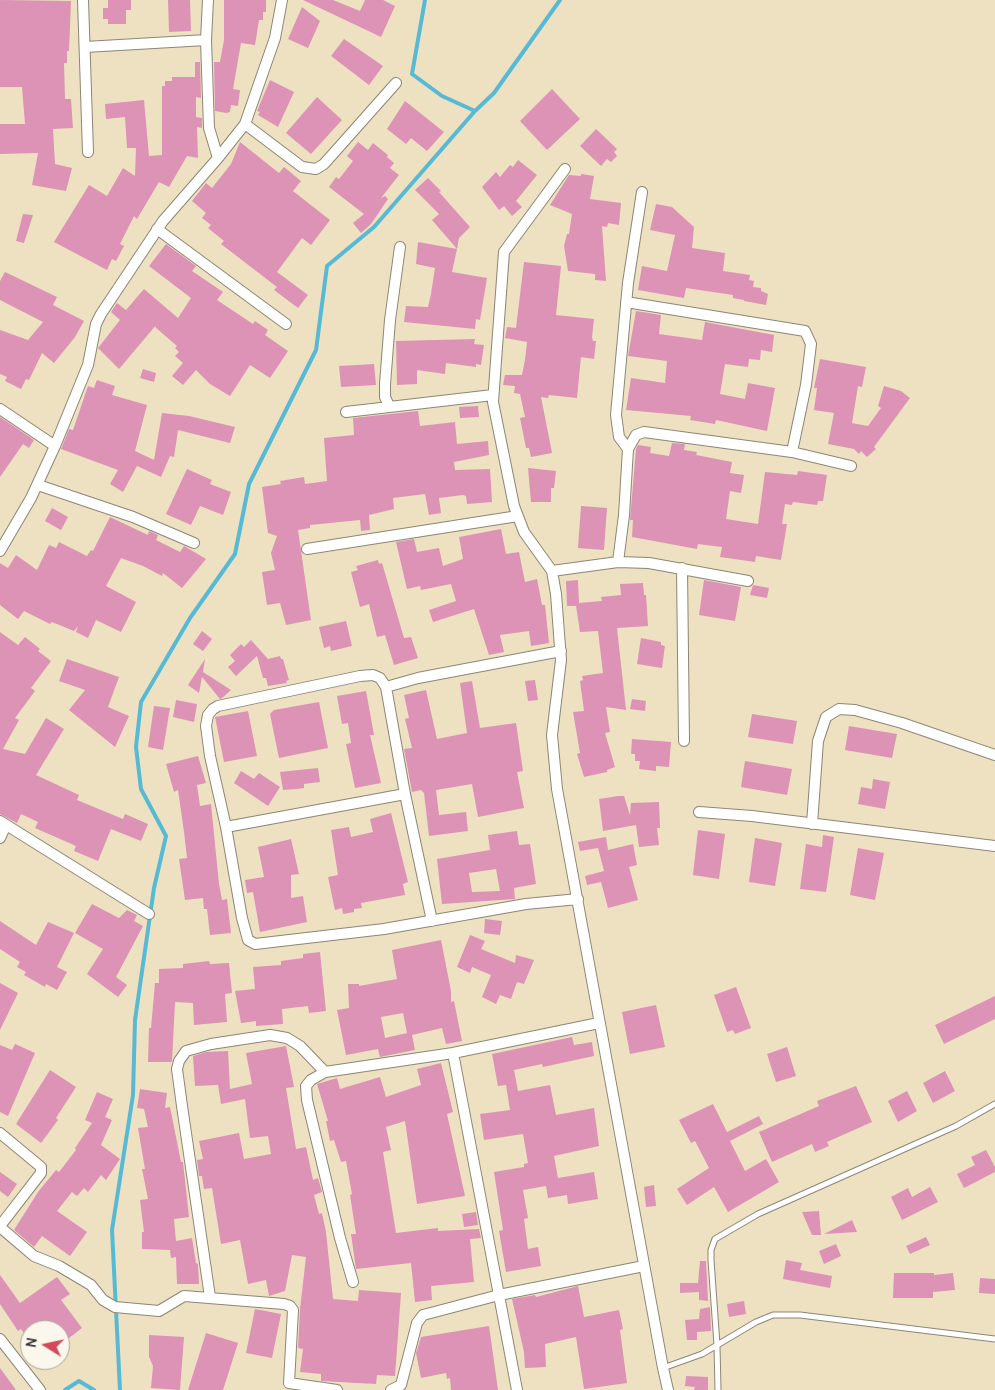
<!DOCTYPE html>
<style>
body{margin:0}
#map{position:relative;width:995px;height:1390px;overflow:hidden;background:#eee1c1;font-family:Delius,sans-serif}
canvas{display:block}
.north{position:absolute;left:20px;top:1320px;width:50px;height:50px;box-sizing:border-box;background:#fbf7ec;border:1px solid #a8a59f;border-radius:50%;rotate:280deg;font-size:14px;font-weight:700;line-height:20px;text-align:center;color:#2b2b2b}
.north::after{content:'';display:block;margin:auto;width:18px;height:22px;background:#d1495b;clip-path:polygon(50% 0,100% 100%,50% 72%,0 100%)}
</style>
<div id="map">
<canvas width="995" height="1390"></canvas>
<div class="north">N</div>
</div>
<script>
const g = document.querySelector('canvas').getContext('2d');
g.lineJoin = 'round';
const toPath = rows => new Path2D(rows.map(r => 'M' + r).join(''));
function strokePath(path, color, width, dash) { g.strokeStyle = color; g.lineWidth = width; g.lineCap = dash ? 'butt' : 'round'; g.setLineDash(dash || []); g.stroke(path); }
function paint(path, color) { g.fillStyle = color; g.fill(path, 'evenodd'); }
const stream = toPath([
 [425,0,412,74,442,96,475,111],
 [65,1390,79,1381,94,1390],
 [120,1390,112,1230,133,1095,135,1020,154,888,166,836,141,789,136,747,141,702,190,618,235,554,249,484,316,350,327,266,374,227,475,111,494,93,560,0]
]);
const building = toPath([
 [0,0,71,1,69,51,67,51,67,63,64,63,65,99,71,99,73,128,53,129,55,164,72,168,66,191,32,185,38,153,0,154,0,124,25,124,22,87,0,87],
 [108,0,131,0,131,10,126,10,126,24,108,24,108,19,103,19,103,8,108,8],
 [168,0,190,0,191,31,169,32],
 [224,0,266,0,266,12,263,12,263,20,259,20,255,45,241,43,233,89,240,90,238,106,231,105,230,112,226,113,215,111,214,62,220,62,224,40],
 [303,0,333,0,360,11,365,0,383,0,395,6,381,37],
 [302,7,320,21,308,48,288,39],
 [344,39,383,66,369,85,331,56],
 [195,62,200,62,201,98,196,97,196,117,202,118,202,128,197,127,198,158,187,156,169,187,159,182,137,219,134,216,120,244,124,246,116,261,112,259,107,270,54,242,89,185,107,196,123,168,135,176,136,148,127,148,125,117,106,119,105,104,144,100,149,156,162,155,162,86,165,86,165,81,172,81,172,77,195,77],
 [270,80,294,92,278,127,258,115,260,112,257,111],
 [552,89,580,119,547,150,520,121],
 [317,97,342,120,311,154,286,133],
 [405,101,444,132,427,151,411,138,406,144,387,129],
 [596,129,617,149,614,152,617,156,611,162,607,159,601,166,580,146],
 [240,142,279,173,284,167,301,181,293,191,330,220,311,245,302,238,277,272,308,295,298,308,274,290,277,287,221,244,224,241,208,228,211,225,202,218,206,213,192,201,206,183,212,188,231,164],
 [358,142,368,150,373,143,388,155,387,157,394,163,390,168,399,175,381,198,385,196,388,199,371,224,361,233,353,223,364,214,329,187,336,177,339,179,353,161,347,156],
 [518,160,537,175,516,201,522,207,512,216,504,206,499,210,482,187,496,172,500,177,510,165,513,167],
 [581,174,594,176,590,199,621,203,619,225,608,223,607,227,602,226,606,281,595,280,595,274,568,271,564,246,567,234,569,234,572,214,550,205,569,175,581,176],
 [428,178,441,191,439,192,470,227,459,238,457,249,432,220,439,214,415,190],
 [656,204,672,207,694,227,692,248,725,253,723,271,750,275,749,280,754,281,753,287,761,288,761,291,768,294,766,305,744,301,744,300,733,298,733,295,686,288,684,298,638,290,642,266,667,271,675,235,650,230],
 [23,214,33,215,24,243,16,241],
 [418,242,457,249,452,272,487,278,480,320,476,319,475,329,404,322,406,306,428,307,431,294,435,268,416,264],
 [166,244,196,266,192,271,223,292,217,300,253,324,255,321,268,330,265,335,288,351,270,378,250,365,230,396,210,384,196,370,183,385,172,376,183,363,175,356,179,352,175,348,177,346,155,327,157,324,119,369,98,348,120,320,111,312,117,303,126,310,144,289,178,318,191,298,149,266],
 [524,262,561,266,556,315,594,319,592,337,593,341,596,341,594,359,581,357,577,398,549,395,548,398,541,397,552,453,531,457,529,448,526,448,520,418,525,417,520,394,514,393,515,386,503,385,505,375,522,375,525,360,527,342,505,338,507,327,516,328],
 [5,272,57,297,53,305,84,321,75,337,54,363,42,353,29,380,26,379,21,389,5,381,7,377,0,374,0,330,28,340,43,322,0,300,0,281],
 [636,311,661,315,659,334,702,340,705,322,774,335,772,352,761,350,760,360,749,359,748,367,725,364,720,394,745,399,748,383,775,388,767,431,716,420,715,424,690,420,691,416,626,410,631,378,665,383,667,361,628,356],
 [475,339,474,344,484,345,481,365,476,364,476,367,446,363,445,374,417,370,417,384,397,385,396,341],
 [820,359,866,367,862,387,858,386,852,423,868,426,881,408,878,406,884,386,901,391,910,398,874,447,876,449,867,457,861,451,859,454,854,449,828,444,834,413,814,410,817,388,814,388],
 [374,364,376,385,341,387,339,366],
 [143,369,156,373,154,382,140,378],
 [97,380,115,386,112,395,147,405,135,451,154,460,162,413,189,416,235,427,230,443,178,430,174,457,170,456,161,477,137,466,123,492,110,484,118,470,61,449,69,429,73,430,88,386,94,388],
 [478,406,479,417,460,418,459,407],
 [418,411,420,426,455,422,457,444,488,441,489,455,454,462,455,470,490,469,492,502,467,504,466,496,463,495,439,498,441,513,429,515,425,494,393,498,394,509,369,515,370,530,361,531,360,520,310,525,310,528,298,530,311,620,286,625,280,603,267,605,262,572,275,570,271,553,277,536,268,533,262,487,281,484,280,481,304,477,305,484,327,481,324,438,354,435,353,418],
 [0,417,34,440,29,448,23,444,0,477],
 [672,443,685,444,684,450,697,452,696,455,732,462,730,473,744,475,741,493,730,491,726,519,758,524,765,472,797,475,798,471,827,475,823,501,818,501,817,505,793,502,792,505,785,504,782,524,787,524,781,560,756,556,755,562,720,557,722,547,698,544,697,549,632,537,633,520,630,520,636,449,638,445,651,447,650,453,669,456],
 [528,468,556,471,554,488,551,488,551,502,531,502],
 [187,469,212,480,210,484,231,492,223,515,200,506,191,525,166,514],
 [581,506,607,508,604,550,578,548],
 [52,508,68,517,61,530,45,521],
 [110,517,148,535,149,531,158,535,156,540,180,552,184,546,206,559,182,588,163,573,162,576,143,566,121,558,106,586,136,602,121,632,96,620,88,638,76,632,78,626,74,631,52,622,50,624,24,611,18,619,0,605,0,563,8,568,16,555,37,570,49,545,56,548,59,542,87,556,91,550,93,551],
 [501,529,506,554,519,552,525,582,537,579,542,605,545,605,549,643,531,646,529,631,500,635,504,652,489,655,474,609,433,622,429,610,456,601,451,584,421,590,420,586,407,589,396,542,414,539,417,552,439,548,443,566,463,559,459,537],
 [378,560,379,564,382,563,404,638,411,637,418,658,394,665,385,635,377,637,369,604,360,607,351,572,358,570,356,566],
 [578,580,579,603,602,601,601,597,621,595,620,584,643,583,644,595,646,595,648,626,617,628,626,710,606,707,610,732,605,733,615,767,607,770,607,772,584,777,577,754,580,753,573,712,584,711,580,681,583,680,582,676,603,673,598,631,580,632,576,606,567,606,566,581],
 [704,580,741,587,735,621,699,615],
 [753,585,769,588,767,598,750,595],
 [346,621,352,646,331,651,330,646,324,648,319,627],
 [202,631,212,639,203,651,193,644],
 [0,632,18,645,25,637,40,649,38,651,51,661,31,688,35,691,15,718,19,720,3,749,25,754,46,718,64,729,36,775,79,795,77,800,123,819,125,814,148,824,141,841,111,829,98,861,74,851,76,846,35,828,38,822,21,814,17,823,0,814],
 [641,638,661,642,661,645,665,646,662,668,637,664],
 [251,640,268,659,280,656,281,659,283,659,289,680,286,681,287,683,268,686,266,678,263,678,257,656,236,676,228,667,235,661,230,655,241,644,244,647],
 [67,659,119,677,108,707,129,716,115,747,69,710,85,690,59,681],
 [205,659,203,672,231,690,222,698,220,699,202,677,199,693,188,685],
 [535,680,538,700,528,701,525,681],
 [472,681,480,728,516,723,523,771,517,772,524,808,478,817,472,784,436,790,439,815,466,812,468,831,429,836,424,793,421,790,412,792,404,749,412,748,405,719,409,718,404,695,426,690,437,739,467,733,460,683],
 [366,691,374,735,370,735,381,783,355,788,346,744,351,743,348,723,342,724,337,696],
 [632,699,646,701,645,711,630,709],
 [176,700,197,704,194,722,173,717],
 [319,702,328,748,279,758,270,714,274,710],
 [154,706,170,708,163,750,148,747],
 [248,711,257,756,224,762,215,717],
 [752,714,797,721,793,744,748,737],
 [849,726,897,734,892,758,845,750],
 [632,739,671,742,669,767,656,766,656,771,639,769,640,761,635,761,635,754,631,754],
 [198,756,206,783,197,785,200,806,211,804,219,884,222,900,227,899,231,933,210,935,207,909,204,909,203,898,185,900,179,859,187,858,184,832,178,790,174,792,166,764],
 [745,761,792,769,787,795,741,787],
 [318,768,320,782,304,784,304,788,297,789,283,790,280,772],
 [241,771,254,779,259,773,280,787,268,806,234,783],
 [873,779,890,782,885,809,858,804,861,787,872,789],
 [618,796,624,796,630,815,631,803,659,802,660,828,657,828,659,845,639,847,636,825,603,831,599,799],
 [391,813,408,882,403,884,405,895,361,903,362,908,354,909,354,912,343,914,342,908,335,910,328,877,338,875,331,830,349,827,351,837,373,832,370,819],
 [698,830,725,834,719,879,693,875],
 [517,831,519,845,530,844,536,884,514,888,515,899,442,904,437,859,490,850,488,835],
 [496,869,500,891,472,892,469,873],
 [823,835,834,837,826,892,800,889,806,844,822,847],
 [606,837,608,850,633,844,637,865,629,867,638,900,608,908,601,882,587,885,585,876,604,871,598,848,580,851,578,842],
 [755,838,782,843,775,886,749,882],
 [291,839,299,874,291,875,291,898,303,896,307,922,260,932,253,892,247,893,245,880,264,877,258,847],
 [858,848,884,853,875,900,850,895],
 [92,904,119,918,127,910,137,915,134,921,143,926,116,977,127,985,118,997,87,974,103,949,75,933],
 [485,919,502,921,500,935,484,933],
 [0,921,36,945,48,922,74,933,57,967,67,972,57,990,46,984,45,987,24,975,26,972,17,967,20,962,0,949],
 [470,935,485,941,481,949,515,963,516,955,534,960,524,984,517,982,511,999,500,995,496,1004,482,997,491,975,472,967,470,973,457,967],
 [441,940,451,991,451,1002,454,1001,462,1041,446,1044,442,1028,412,1035,415,1050,380,1057,378,1049,346,1055,337,1010,349,1008,348,984,359,984,359,986,397,979,392,950],
 [403,1013,407,1033,385,1038,381,1017],
 [320,952,326,1011,309,1013,308,1006,282,1009,283,1024,256,1026,256,1021,241,1023,235,991,255,989,253,967,281,965,281,961,303,958,303,954],
 [209,961,210,964,229,963,232,993,225,994,227,1022,194,1025,193,1003,175,1002,172,1062,148,1062,149,1028,151,1028,155,983,159,983,159,969,183,968,183,964],
 [0,983,18,993,0,1030],
 [736,987,751,1028,735,1034,733,1030,727,1032,714,995],
 [995,996,995,1019,944,1044,935,1025],
 [656,1005,665,1047,630,1054,622,1012],
 [572,1037,574,1045,592,1042,594,1056,543,1067,542,1064,514,1070,518,1091,550,1085,556,1115,594,1108,599,1146,554,1156,558,1178,594,1172,598,1199,568,1204,567,1195,548,1198,546,1186,523,1190,528,1218,524,1219,528,1249,538,1247,541,1266,506,1272,499,1231,503,1230,494,1172,524,1167,524,1164,528,1163,523,1134,484,1140,480,1114,510,1110,506,1085,498,1086,492,1054],
 [15,1044,35,1053,8,1116,0,1112,0,1045,12,1050],
 [286,1046,294,1087,286,1088,296,1149,306,1147,313,1180,318,1178,322,1192,314,1195,319,1214,322,1213,326,1232,333,1299,358,1301,359,1290,401,1293,395,1376,377,1375,376,1384,321,1381,321,1374,300,1372,303,1349,298,1348,300,1309,306,1257,292,1255,285,1291,269,1296,266,1280,248,1284,240,1240,221,1244,212,1188,204,1189,202,1176,199,1176,197,1160,203,1159,199,1141,239,1133,244,1159,271,1154,268,1136,250,1138,245,1099,221,1104,218,1085,195,1086,193,1056,206,1052,228,1051,230,1089,252,1084,246,1053],
 [787,1047,796,1076,776,1082,767,1054],
 [441,1063,453,1112,447,1114,465,1196,417,1204,405,1121,386,1127,391,1150,383,1152,396,1233,438,1228,438,1231,479,1229,481,1238,470,1239,474,1282,431,1286,432,1300,415,1302,411,1263,356,1269,351,1234,356,1234,350,1195,352,1194,346,1161,341,1162,334,1140,330,1141,326,1121,328,1121,317,1084,337,1078,340,1089,380,1077,386,1097,421,1085,417,1069],
 [50,1070,76,1087,56,1118,58,1120,41,1143,16,1124],
 [945,1071,955,1091,933,1103,923,1083],
 [856,1086,872,1122,827,1142,829,1146,815,1152,812,1144,772,1162,759,1132,819,1106,817,1101],
 [140,1089,167,1093,165,1108,170,1107,181,1162,183,1162,189,1217,174,1219,176,1241,192,1238,196,1263,198,1264,199,1284,177,1284,176,1257,171,1258,170,1250,142,1249,142,1232,144,1232,140,1200,148,1199,142,1169,145,1169,138,1128,148,1127,144,1109,137,1108],
 [907,1091,917,1111,898,1122,888,1101],
 [97,1092,113,1099,105,1117,112,1120,101,1145,120,1159,106,1180,101,1175,88,1192,84,1188,77,1196,72,1192,57,1211,87,1232,70,1256,42,1236,34,1247,14,1230,38,1192,56,1170,59,1172,76,1150,75,1148,92,1123,85,1120],
 [713,1104,727,1132,759,1116,763,1124,730,1141,745,1171,766,1159,779,1182,728,1212,714,1187,687,1205,677,1189,709,1168,695,1141,691,1143,679,1120],
 [986,1150,995,1167,995,1172,964,1188,957,1174,975,1165,971,1157],
 [0,1172,17,1184,8,1197,0,1191],
 [654,1185,656,1206,646,1207,644,1187],
 [930,1187,938,1202,902,1220,891,1197,908,1188,912,1197],
 [819,1211,821,1235,812,1235,802,1212],
 [476,1212,478,1225,464,1227,462,1214],
 [852,1220,857,1232,824,1234],
 [926,1237,930,1245,910,1254,906,1246],
 [836,1244,841,1256,824,1264,819,1251],
 [786,1260,802,1263,800,1270,832,1276,830,1288,783,1279],
 [700,1261,706,1261,708,1301,699,1300,699,1292,680,1293,680,1283,698,1283],
 [894,1273,934,1273,934,1275,953,1273,955,1290,933,1292,933,1298,893,1298],
 [0,1275,20,1303,57,1277,70,1294,61,1300,82,1328,60,1345,60,1330,30,1330,30,1342,21,1329,18,1331,0,1304],
 [980,1278,995,1279,995,1294,979,1293],
 [578,1286,584,1317,619,1310,623,1329,620,1330,627,1383,584,1389,576,1337,545,1344,546,1367,525,1368,524,1352,512,1299,535,1295,536,1297],
 [744,1301,746,1314,729,1317,727,1304],
 [710,1307,711,1331,697,1332,697,1340,687,1340,685,1320,699,1319,700,1309],
 [255,1309,281,1314,272,1358,246,1353],
 [489,1326,498,1390,451,1390,450,1378,447,1379,446,1373,421,1378,416,1353,421,1337],
 [206,1333,238,1343,223,1390,188,1390],
 [149,1335,184,1337,180,1390,151,1388,153,1366,149,1357],
 [0,1368,11,1383,16,1390,0,1390],
 [686,1376,708,1377,708,1390,694,1390,695,1387,685,1386]
]);
const lane = toPath([
 [663,1368,702,1354,756,1322,773,1315,800,1315,995,1339],
 [718,1390,717,1345,711,1260,711,1250,715,1239,758,1214,956,1126,995,1104]
]);
const street = toPath([
 [83,0,88,152],
 [208,0,206,40,209,128,218,158],
 [85,47,206,40],
 [245,124,302,167,316,169,324,164,396,83],
 [565,169,504,252,493,402,514,506,524,532,552,571,556,594,561,660,552,735,557,789,663,1368,668,1390],
 [157,229,286,324],
 [626,302,805,331,811,344,806,385,792,452],
 [389,406,385,397,385,384,390,320,400,247],
 [0,409,55,446],
 [346,412,493,395],
 [628,449,619,437,616,415,628,283,642,192],
 [38,485,133,517,194,543],
 [307,549,518,516],
 [0,551,31,498,55,446,88,365,96,324,101,314,163,221,218,158,245,124,275,38,282,0],
 [618,562,624,515,628,449,636,435,644,432,792,452,851,466],
 [682,568,684,741],
 [552,571,618,562,649,563,748,581],
 [386,687,418,678,561,651],
 [699,812,752,816,995,846],
 [0,821,149,914],
 [812,824,818,741,826,717,839,709,855,710,902,723,995,755],
 [226,827,405,794],
 [0,838,6,825],
 [432,921,405,794,386,687,380,678,373,675,360,676,218,706,213,709,208,715,206,726,210,756,226,827,242,918,248,940,255,944,384,929,526,904,578,899],
 [453,1053,517,1390],
 [0,1133,41,1167,41,1173,0,1226],
 [0,1227,34,1256,59,1266,91,1285,103,1300,115,1307,159,1311,184,1296,284,1304,290,1306,293,1310,289,1383,337,1390],
 [353,1282,340,1238,307,1100,306,1086,311,1080,325,1072,453,1053,599,1023],
 [210,1297,182,1106,177,1069,179,1061,186,1051,211,1044,270,1035,287,1038,300,1046,325,1072],
 [0,1339,40,1390],
 [391,1390,401,1385,417,1323,423,1315,499,1295,644,1266]
]);
strokePath(stream, '#57bad5', 4);
paint(building, '#dc93b6');
strokePath(lane, '#8c8676', 7);
strokePath(street, '#8c8676', 12);
strokePath(lane, '#fff', 5);
strokePath(street, '#fff', 10);
</script>
